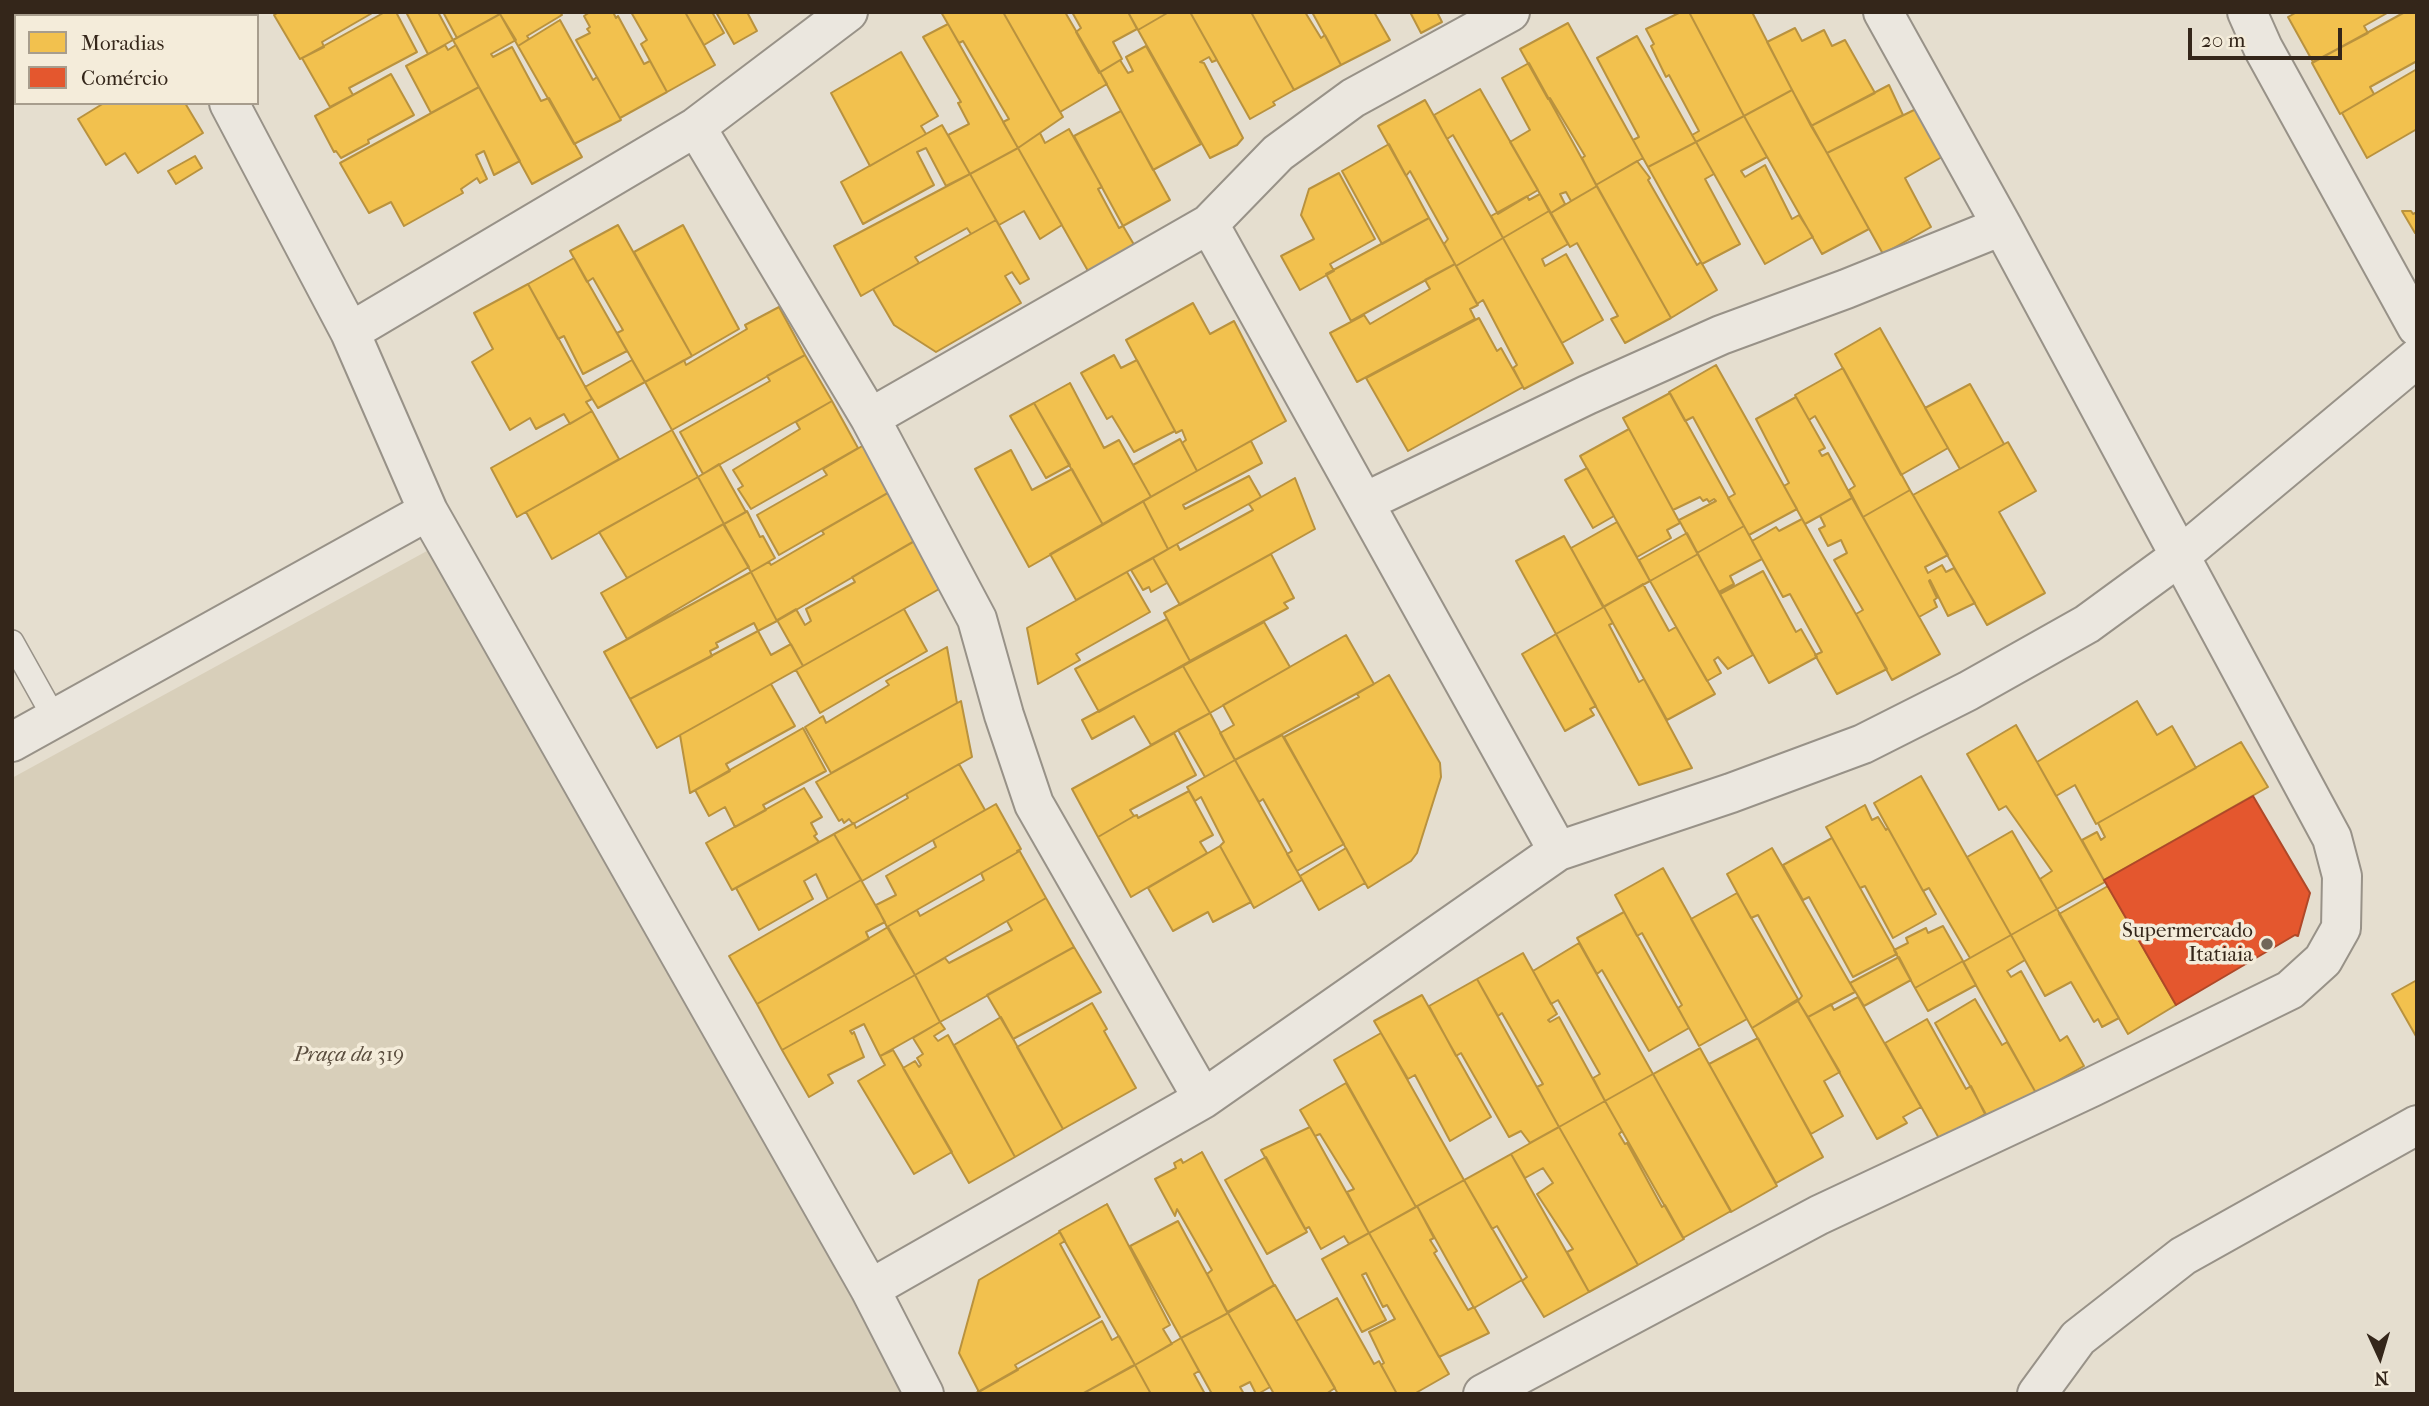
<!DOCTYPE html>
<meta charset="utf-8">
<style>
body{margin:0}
#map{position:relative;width:2429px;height:1406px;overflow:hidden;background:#e5decf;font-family:"IM FELL French Canon",serif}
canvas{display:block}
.frame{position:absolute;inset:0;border:14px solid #34261a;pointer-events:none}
.legend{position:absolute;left:14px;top:14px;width:245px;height:91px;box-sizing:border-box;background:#f4ecda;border:2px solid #a79d8d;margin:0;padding:9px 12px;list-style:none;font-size:21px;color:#34261a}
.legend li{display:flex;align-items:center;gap:14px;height:35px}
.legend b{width:35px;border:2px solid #a79d8d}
.north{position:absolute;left:2345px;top:1322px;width:70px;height:70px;-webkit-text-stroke:5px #f4ecda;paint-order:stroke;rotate:176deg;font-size:19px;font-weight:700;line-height:28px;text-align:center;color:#34261a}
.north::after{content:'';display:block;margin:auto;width:24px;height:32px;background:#34261a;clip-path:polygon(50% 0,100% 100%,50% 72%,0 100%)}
.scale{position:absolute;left:2188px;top:28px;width:154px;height:32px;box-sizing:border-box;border:4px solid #34261a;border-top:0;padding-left:9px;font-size:21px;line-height:24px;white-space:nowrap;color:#34261a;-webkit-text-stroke:5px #f4ecda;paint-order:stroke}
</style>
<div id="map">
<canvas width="2429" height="1406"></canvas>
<div class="frame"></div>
<ul class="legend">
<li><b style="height:19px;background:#f2c14e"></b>Moradias</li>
<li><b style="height:19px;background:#e4572e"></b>Comércio</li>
</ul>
<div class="north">N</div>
<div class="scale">20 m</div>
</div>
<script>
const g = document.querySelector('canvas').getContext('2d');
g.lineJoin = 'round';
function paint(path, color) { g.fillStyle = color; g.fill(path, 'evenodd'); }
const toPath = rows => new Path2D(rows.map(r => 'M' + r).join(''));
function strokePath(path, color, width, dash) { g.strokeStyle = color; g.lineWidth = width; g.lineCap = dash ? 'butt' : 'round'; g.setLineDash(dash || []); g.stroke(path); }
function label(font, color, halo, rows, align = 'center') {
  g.font = font + ' "IM FELL French Canon",serif'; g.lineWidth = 7; g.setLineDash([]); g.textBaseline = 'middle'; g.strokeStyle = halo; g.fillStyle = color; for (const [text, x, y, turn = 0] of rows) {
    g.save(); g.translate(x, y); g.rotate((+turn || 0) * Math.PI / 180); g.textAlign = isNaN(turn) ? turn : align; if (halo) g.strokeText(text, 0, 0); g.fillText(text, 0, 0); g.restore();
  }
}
const green = toPath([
 [447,540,921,1394,14,1394,12,1390,12,778]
]);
const homes = toPath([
 [279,12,374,12,322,42,324,47,300,59,274,15,279,12],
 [385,12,396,12,417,52,349,88,353,95,330,107,302,58,385,12],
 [406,12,438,12,453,40,428,54,406,12],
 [443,12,500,12,500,14,457,38,443,12],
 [503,12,560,12,562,15,527,36,529,39,518,46,500,14,503,12],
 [590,12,613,12,616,18,618,16,644,64,650,61,667,92,620,118,576,40,590,33,587,29,590,27,584,16,590,12],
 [631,12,685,12,715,65,667,92,641,44,647,40,631,12],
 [685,12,712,12,724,33,704,45,685,12],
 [716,12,747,12,757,31,734,44,716,12],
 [941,12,1003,12,1063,117,1018,148,1003,122,1009,119,963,41,959,43,941,12],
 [1003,12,1065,12,1107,84,1060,112,1003,12],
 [1072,12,1128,12,1137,29,1113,42,1122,59,1099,73,1076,32,1081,28,1072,12],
 [1128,12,1169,12,1138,30,1128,12],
 [1169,12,1190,12,1217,60,1212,62,1209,57,1200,62,1204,63,1243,138,1237,145,1210,158,1138,30,1169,12],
 [1190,12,1251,12,1294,90,1273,102,1275,105,1250,119,1190,12],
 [1251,12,1305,12,1321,38,1325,35,1341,65,1294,90,1251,12],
 [1312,12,1374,12,1390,40,1341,65,1312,12],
 [1410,12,1437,12,1442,22,1421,33,1410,12],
 [1681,12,1689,12,1744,116,1696,142,1692,135,1699,131,1669,75,1666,77,1651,46,1654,44,1646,29,1681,12],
 [1689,12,1752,12,1792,90,1744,116,1689,12],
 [2297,12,2389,12,2364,26,2368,33,2313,62,2288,17,2297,12],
 [2405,12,2417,12,2417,61,2370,87,2374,94,2340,114,2312,63,2405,12],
 [500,14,516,40,491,54,493,57,512,47,541,101,549,98,582,157,532,184,453,40,500,14],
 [560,20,593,80,597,77,621,120,574,144,518,46,560,20],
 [1568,23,1643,158,1596,185,1582,158,1585,156,1550,98,1548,99,1520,49,1568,23],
 [948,24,1018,148,970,174,948,135,969,124,958,103,961,102,923,37,948,24],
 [1795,28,1802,41,1824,30,1832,46,1845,40,1875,93,1811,126,1767,42,1795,28],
 [1637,36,1696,142,1648,167,1633,140,1639,137,1597,58,1637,36],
 [445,45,448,50,456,45,479,87,431,113,406,66,445,45],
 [1146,46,1201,144,1153,170,1100,72,1120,60,1128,73,1133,71,1126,57,1146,46],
 [901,52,938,116,921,126,926,134,870,166,831,93,901,52],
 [1529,63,1597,186,1571,201,1566,192,1560,194,1565,204,1551,213,1510,142,1530,130,1502,78,1529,63],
 [2417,69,2417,129,2367,158,2342,113,2417,69],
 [391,74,414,115,368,140,369,143,341,158,336,151,334,152,315,116,391,74],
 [1889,85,1903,115,1827,153,1811,126,1889,85],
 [479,87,520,161,494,175,484,151,476,155,487,179,480,183,477,178,461,189,463,193,404,226,391,202,369,213,340,163,479,87],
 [1480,89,1538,190,1498,214,1453,135,1447,139,1434,115,1480,89],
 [1792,90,1869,229,1822,254,1744,116,1792,90],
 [1425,100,1503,238,1456,266,1444,244,1448,239,1410,171,1406,176,1378,126,1425,100],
 [104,103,185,103,203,133,138,173,125,153,106,165,78,119,104,103],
 [1916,109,1942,157,1905,178,1931,227,1883,254,1827,153,1916,109],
 [1121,111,1170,200,1123,226,1074,136,1121,111],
 [1744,116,1767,157,1741,171,1745,177,1765,165,1792,219,1799,215,1813,237,1765,264,1696,142,1744,116],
 [942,125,970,174,946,186,926,148,917,152,934,185,863,224,841,182,942,125],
 [1069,129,1102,187,1098,189,1119,228,1123,226,1136,248,1088,271,1018,148,1040,133,1045,143,1069,129],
 [1696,142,1714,174,1705,179,1740,244,1702,264,1648,167,1696,142],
 [1389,144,1429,218,1382,244,1342,171,1389,144],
 [1018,148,1062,225,1040,239,1024,211,999,225,970,174,1018,148],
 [195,156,202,168,176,184,168,171,195,156],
 [1637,161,1650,178,1648,180,1697,265,1701,262,1717,290,1671,318,1596,185,1637,161],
 [1339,173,1375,239,1330,264,1334,271,1300,290,1281,256,1314,239,1301,215,1309,189,1339,173],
 [970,174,996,220,971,234,967,228,915,257,919,263,861,296,834,246,970,174],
 [1597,186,1671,318,1625,343,1611,319,1618,316,1577,243,1570,247,1551,213,1597,186],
 [1540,194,1549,211,1503,238,1491,216,1527,196,1529,200,1540,194],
 [1549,211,1568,244,1542,259,1545,266,1566,254,1603,320,1562,343,1503,238,1549,211],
 [2402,211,2411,211,2413,214,2417,212,2417,231,2415,233,2402,211],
 [1429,218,1455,264,1351,321,1326,274,1429,218],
 [996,220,1029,279,1020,284,1012,272,1005,276,1021,303,936,352,894,325,873,289,996,220],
 [618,225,692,356,645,382,617,333,623,330,593,278,587,282,570,251,618,225],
 [683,225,739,329,692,356,634,252,683,225],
 [1503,238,1573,363,1524,389,1513,368,1517,365,1483,300,1477,304,1456,266,1503,238],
 [574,258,627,351,583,374,564,336,558,339,528,284,574,258],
 [1455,264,1478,305,1470,309,1475,319,1357,382,1330,333,1364,315,1370,324,1430,289,1425,280,1455,264],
 [528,284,592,399,586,402,592,411,570,424,564,414,536,429,530,418,510,430,472,362,493,349,474,313,528,284],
 [1193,303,1210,334,1234,321,1286,421,1197,471,1182,443,1186,440,1182,430,1176,433,1126,340,1193,303],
 [779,307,805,355,672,430,645,382,684,360,686,365,747,329,745,325,779,307],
 [1479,318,1497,351,1501,348,1523,387,1408,451,1366,378,1479,318],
 [1880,328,1948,448,1901,475,1835,354,1880,328],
 [805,355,832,401,703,474,680,432,770,381,767,376,805,355],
 [1114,355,1121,368,1137,360,1175,431,1134,452,1112,416,1107,419,1081,373,1114,355],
 [632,360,645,382,598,408,585,387,632,360],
 [1716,365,1797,509,1749,535,1728,498,1735,494,1693,417,1685,421,1669,392,1716,365],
 [1843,368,1910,490,1863,517,1849,490,1855,486,1815,416,1809,420,1795,395,1843,368],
 [1070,383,1104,448,1119,440,1151,497,1103,525,1034,403,1070,383],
 [1970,384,2004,444,1960,469,1925,408,1970,384],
 [1670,393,1744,526,1697,553,1679,520,1716,501,1714,499,1709,502,1707,499,1703,501,1700,497,1673,510,1623,418,1670,393],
 [1796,397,1825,448,1819,451,1822,456,1828,453,1852,498,1805,524,1784,486,1789,483,1756,419,1796,397],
 [832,401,858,448,751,509,738,489,743,486,733,470,800,429,796,422,832,401],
 [1034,403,1070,465,1046,478,1010,416,1034,403],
 [592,411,619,459,517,517,491,468,592,411],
 [1629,429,1680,523,1667,530,1671,538,1637,557,1580,456,1629,429],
 [672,430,698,477,552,559,526,512,672,430],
 [1180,439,1197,471,1151,497,1133,465,1180,439],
 [1251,441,1262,463,1183,505,1185,509,1249,476,1261,497,1168,549,1143,501,1251,441],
 [2008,442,2036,491,1999,512,2045,593,1987,625,1913,495,2008,442],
 [864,445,889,492,779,555,757,515,827,475,823,469,864,445],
 [1011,450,1032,490,1072,469,1103,525,1029,567,975,469,1011,450],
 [719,464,746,512,724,524,698,477,719,464],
 [1587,468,1614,516,1593,528,1565,480,1587,468],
 [698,477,724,524,627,578,599,532,698,477],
 [1295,478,1315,529,1180,605,1153,558,1177,544,1180,550,1253,510,1249,504,1295,478],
 [1910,490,1948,555,1925,567,1928,573,1942,565,1946,572,1954,568,1975,603,1948,616,1930,580,1929,581,1937,598,1934,600,1937,607,1919,617,1863,517,1910,490],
 [888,493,915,541,777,621,751,572,769,562,771,565,824,534,822,531,888,493],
 [1852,498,1940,654,1892,680,1856,614,1863,610,1834,560,1847,553,1841,540,1828,546,1819,529,1825,526,1820,516,1852,498],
 [1143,501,1168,549,1076,600,1050,554,1143,501],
 [747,511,760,537,763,536,775,558,751,572,724,524,747,511],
 [1802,519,1887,669,1837,694,1815,655,1822,652,1790,594,1783,597,1752,541,1776,527,1779,531,1802,519],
 [1617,522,1650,581,1603,607,1571,548,1617,522],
 [723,524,749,567,627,639,601,593,723,524],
 [1744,526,1762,559,1730,576,1734,584,1719,592,1697,553,1744,526],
 [1687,533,1698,554,1650,581,1639,560,1687,533],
 [1564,536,1604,607,1556,634,1516,561,1564,536],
 [914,541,941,588,803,666,777,620,796,609,805,625,811,621,806,609,855,582,852,577,914,541],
 [1271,554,1294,598,1284,603,1288,608,1190,661,1164,613,1271,554],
 [1698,554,1753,655,1728,669,1718,657,1714,660,1721,673,1707,681,1650,581,1698,554],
 [1153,558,1167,583,1151,592,1149,587,1143,590,1131,570,1153,558],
 [1763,571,1796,632,1801,629,1817,657,1769,683,1720,594,1763,571],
 [751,572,777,621,758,631,754,623,716,643,718,647,710,651,712,656,630,699,604,652,751,572],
 [1127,572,1150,612,1076,654,1080,660,1038,684,1027,628,1127,572],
 [1643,584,1669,631,1676,627,1715,694,1667,720,1604,607,1643,584],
 [1604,607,1613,623,1609,625,1639,682,1644,679,1692,768,1639,785,1556,634,1604,607],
 [904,609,927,651,820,713,796,670,904,609],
 [1167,619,1190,661,1099,712,1075,669,1167,619],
 [1264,622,1290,667,1210,713,1183,666,1264,622],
 [758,631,771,655,791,644,803,666,657,748,630,699,758,631],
 [1556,634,1596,706,1590,709,1594,715,1565,731,1522,654,1556,634],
 [1346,635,1374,684,1235,760,1220,733,1234,725,1223,705,1346,635],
 [947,647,957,703,831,773,805,727,823,716,826,723,889,685,886,681,947,647],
 [1183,666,1210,713,1151,745,1134,716,1092,739,1082,720,1183,666],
 [1389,675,1440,763,1441,777,1417,853,1411,861,1368,888,1284,737,1359,697,1357,694,1389,675],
 [771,684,795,726,726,764,730,771,690,793,680,735,771,684],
 [961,701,972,757,853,824,849,819,844,823,842,819,839,821,816,782,961,701],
 [2137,701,2157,735,2172,726,2196,768,2096,824,2075,785,2056,796,2037,762,2137,701],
 [1210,713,1235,760,1205,777,1178,730,1210,713],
 [2016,725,2105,882,2057,909,2040,879,2052,871,2006,806,1999,810,1967,754,2016,725],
 [803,728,826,771,763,805,766,810,735,827,725,807,709,816,695,790,803,728],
 [1174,733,1196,775,1130,810,1134,816,1098,837,1072,789,1174,733],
 [1282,735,1344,844,1297,871,1287,854,1292,851,1263,799,1259,802,1235,760,1282,735],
 [2241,742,2268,787,2104,880,2082,840,2097,832,2101,840,2105,837,2098,823,2241,742],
 [1235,760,1302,880,1254,908,1220,846,1224,842,1201,797,1195,801,1187,787,1235,760],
 [959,764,985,810,862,881,834,834,854,823,856,828,908,798,906,794,959,764],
 [1921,776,2011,935,1970,958,1929,888,1923,891,1874,803,1921,776],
 [804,788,822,817,811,823,817,834,814,836,819,842,732,890,706,843,804,788],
 [1189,791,1213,835,1200,842,1207,853,1131,897,1098,837,1134,816,1137,815,1138,818,1189,791],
 [996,804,1021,849,1017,851,1018,852,887,927,876,905,896,895,886,876,936,847,933,840,996,804],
 [1865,805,1872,820,1878,817,1886,830,1888,828,1936,914,1893,938,1865,886,1860,888,1826,827,1865,805],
 [2012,831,2057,909,2011,935,1967,857,2012,831],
 [834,834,861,880,828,899,816,874,804,881,813,899,759,930,736,888,834,834],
 [1832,838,1897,954,1853,977,1809,897,1803,900,1783,865,1832,838],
 [1220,846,1251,902,1213,922,1208,912,1173,931,1148,888,1220,846],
 [1346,848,1365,883,1319,910,1300,876,1346,848],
 [1772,848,1855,992,1808,1017,1798,1001,1802,996,1758,915,1751,918,1727,874,1772,848],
 [1019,850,1046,898,915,975,887,927,917,910,920,916,984,880,981,873,1018,852,1019,850],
 [1663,868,1747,1019,1699,1046,1678,1008,1682,1005,1642,933,1637,936,1615,895,1663,868],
 [861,880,885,922,866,932,869,939,757,1004,729,956,861,880],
 [2108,886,2176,1005,2128,1034,2059,914,2108,886],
 [1737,893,1798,999,1752,1028,1691,919,1737,893],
 [1046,898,1074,947,940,1022,915,975,945,958,949,963,1012,930,1007,921,1046,898],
 [2057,909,2119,1018,2102,1027,2098,1019,2094,1022,2071,982,2045,996,2011,935,2057,909],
 [1624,912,1689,1028,1649,1051,1602,970,1597,974,1577,938,1624,912],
 [1943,926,1963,961,1915,988,1894,950,1908,943,1906,938,1926,928,1928,933,1943,926],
 [888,927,915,975,782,1050,757,1004,888,927],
 [2011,935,2025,960,2007,971,2011,977,2021,971,2060,1041,2067,1036,2084,1066,2036,1093,1963,962,2011,935],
 [1579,943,1653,1074,1605,1101,1593,1078,1600,1074,1558,1000,1551,1004,1533,971,1579,943],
 [1074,947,1101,992,1013,1039,987,995,1074,947],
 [1523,953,1557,1014,1548,1020,1550,1022,1559,1017,1605,1101,1559,1127,1537,1087,1543,1084,1502,1013,1498,1016,1477,979,1523,953],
 [1899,957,1911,980,1864,1006,1850,983,1899,957],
 [1963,961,1976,985,1928,1011,1915,988,1963,961],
 [915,975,940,1022,880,1056,864,1024,850,1031,852,1034,854,1032,864,1057,828,1075,833,1083,809,1097,782,1050,915,975],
 [1477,979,1559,1127,1530,1143,1521,1131,1509,1137,1461,1053,1456,1056,1429,1006,1477,979],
 [2417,980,2417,1038,2392,994,2417,980],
 [1422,995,1491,1117,1450,1141,1415,1075,1408,1079,1374,1021,1422,995],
 [1858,997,1921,1107,1903,1117,1907,1123,1877,1139,1808,1017,1831,1004,1834,1010,1858,997],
 [1975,999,2002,1045,2007,1042,2036,1093,1988,1118,1935,1023,1975,999],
 [1798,1001,1840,1072,1824,1081,1843,1116,1811,1134,1752,1028,1798,1001],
 [1092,1003,1107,1029,1104,1031,1136,1088,1063,1129,1017,1047,1092,1003],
 [1001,1017,1063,1129,1015,1157,954,1045,1001,1017],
 [1927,1019,1966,1089,1971,1086,1985,1114,1940,1140,1885,1043,1927,1019],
 [940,1022,945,1029,934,1036,938,1041,948,1035,1015,1157,969,1183,903,1068,915,1061,919,1067,921,1065,917,1058,923,1054,913,1038,940,1022],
 [1381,1033,1464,1180,1416,1207,1334,1060,1381,1033],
 [1758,1038,1823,1157,1776,1183,1709,1064,1758,1038],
 [1700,1048,1777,1186,1731,1212,1653,1074,1700,1048],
 [893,1050,952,1152,914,1174,858,1081,885,1065,880,1056,893,1050],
 [1653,1074,1731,1211,1683,1238,1605,1101,1653,1074],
 [1346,1083,1416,1207,1369,1233,1347,1192,1354,1189,1320,1134,1315,1136,1300,1110,1346,1083],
 [1605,1101,1622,1131,1619,1134,1625,1144,1627,1143,1662,1207,1665,1205,1684,1239,1638,1265,1559,1127,1605,1101],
 [1310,1127,1369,1233,1349,1244,1344,1236,1321,1249,1309,1227,1305,1229,1261,1150,1310,1127],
 [1559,1127,1638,1265,1589,1292,1567,1252,1573,1249,1537,1194,1553,1183,1543,1168,1525,1178,1511,1154,1559,1127],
 [1202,1152,1274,1285,1227,1312,1207,1274,1212,1270,1177,1209,1175,1216,1155,1179,1176,1168,1174,1163,1181,1159,1183,1163,1202,1152],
 [1511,1154,1589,1292,1544,1317,1522,1281,1527,1277,1497,1226,1492,1229,1464,1180,1511,1154],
 [1266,1157,1307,1232,1267,1254,1225,1180,1266,1157],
 [1464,1180,1522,1280,1474,1308,1417,1206,1464,1180],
 [1107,1204,1170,1325,1163,1329,1172,1344,1135,1365,1059,1231,1107,1204],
 [1417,1206,1434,1238,1430,1240,1437,1251,1434,1253,1468,1310,1474,1307,1489,1333,1439,1357,1369,1233,1417,1206],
 [1178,1221,1228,1313,1181,1338,1130,1246,1178,1221],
 [1060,1232,1065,1241,1060,1244,1100,1317,1015,1365,1018,1370,979,1392,959,1353,979,1280,1060,1232],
 [1369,1233,1449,1374,1414,1394,1397,1394,1381,1365,1384,1363,1369,1332,1395,1319,1387,1305,1383,1307,1366,1273,1362,1275,1386,1320,1362,1332,1322,1259,1369,1233],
 [1275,1285,1335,1388,1326,1394,1274,1394,1228,1313,1275,1285],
 [1337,1298,1374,1364,1379,1361,1397,1394,1338,1394,1296,1321,1337,1298],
 [1228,1313,1270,1387,1258,1394,1256,1394,1250,1382,1240,1387,1244,1394,1212,1394,1181,1338,1228,1313],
 [1102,1321,1112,1340,1119,1336,1135,1365,1082,1394,974,1394,1102,1321],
 [1181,1338,1199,1371,1194,1374,1205,1394,1151,1394,1135,1365,1181,1338],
 [1135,1365,1151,1394,1082,1394,1130,1367,1135,1365]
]);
const shops = toPath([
 [2253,796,2310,893,2298,936,2295,935,2176,1005,2104,880,2253,796]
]);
const service = toPath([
 [12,642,55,719]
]);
const minor = toPath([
 [182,12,184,16],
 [2247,12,2263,48,2417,327],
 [229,103,350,332,428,511,870,1289,924,1394],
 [696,127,870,418,977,619,1004,715,1034,804,1203,1099],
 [1209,224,1558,851],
 [350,332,696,127,848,12],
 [870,418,1209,224,1278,153,1353,98,1510,12],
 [1365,502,1587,395,1721,335,1846,289,2002,226],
 [12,742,428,511],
 [870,1289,1203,1099,1558,851,1731,793,1863,744,1968,691,2087,624,2180,556,2417,358],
 [1483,1394,1819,1215,2092,1087,2290,990,2323,960,2341,928,2342,876,2332,838,2002,226,1883,12],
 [2037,1394,2078,1338,2183,1256,2417,1125]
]);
const tertiary = toPath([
 [116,16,122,12],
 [12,77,16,75]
]);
const markers = [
 [2267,944,7,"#726659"]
];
const poiNames = [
 ["Supermercado",2253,932],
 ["Itatiaia",2253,956]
];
const parkNames = [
 ["Praça da 319",349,1056]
];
paint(green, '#d8cfba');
paint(homes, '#f2c14e');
strokePath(homes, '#b9923e', 2);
paint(shops, '#e4572e');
strokePath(shops, '#af4828', 2);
strokePath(service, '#989288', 26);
strokePath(minor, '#989288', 42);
strokePath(tertiary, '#989288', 42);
strokePath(service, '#ebe7df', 23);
strokePath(minor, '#ebe7df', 38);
strokePath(tertiary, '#ebe7df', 38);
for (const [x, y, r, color] of markers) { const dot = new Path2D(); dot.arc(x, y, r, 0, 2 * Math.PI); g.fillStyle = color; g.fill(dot); strokePath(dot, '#f4ecda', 2.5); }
label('21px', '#34261a', '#f4ecda', poiNames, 'right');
label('italic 21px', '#5a4d3e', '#f4ecda', parkNames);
</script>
